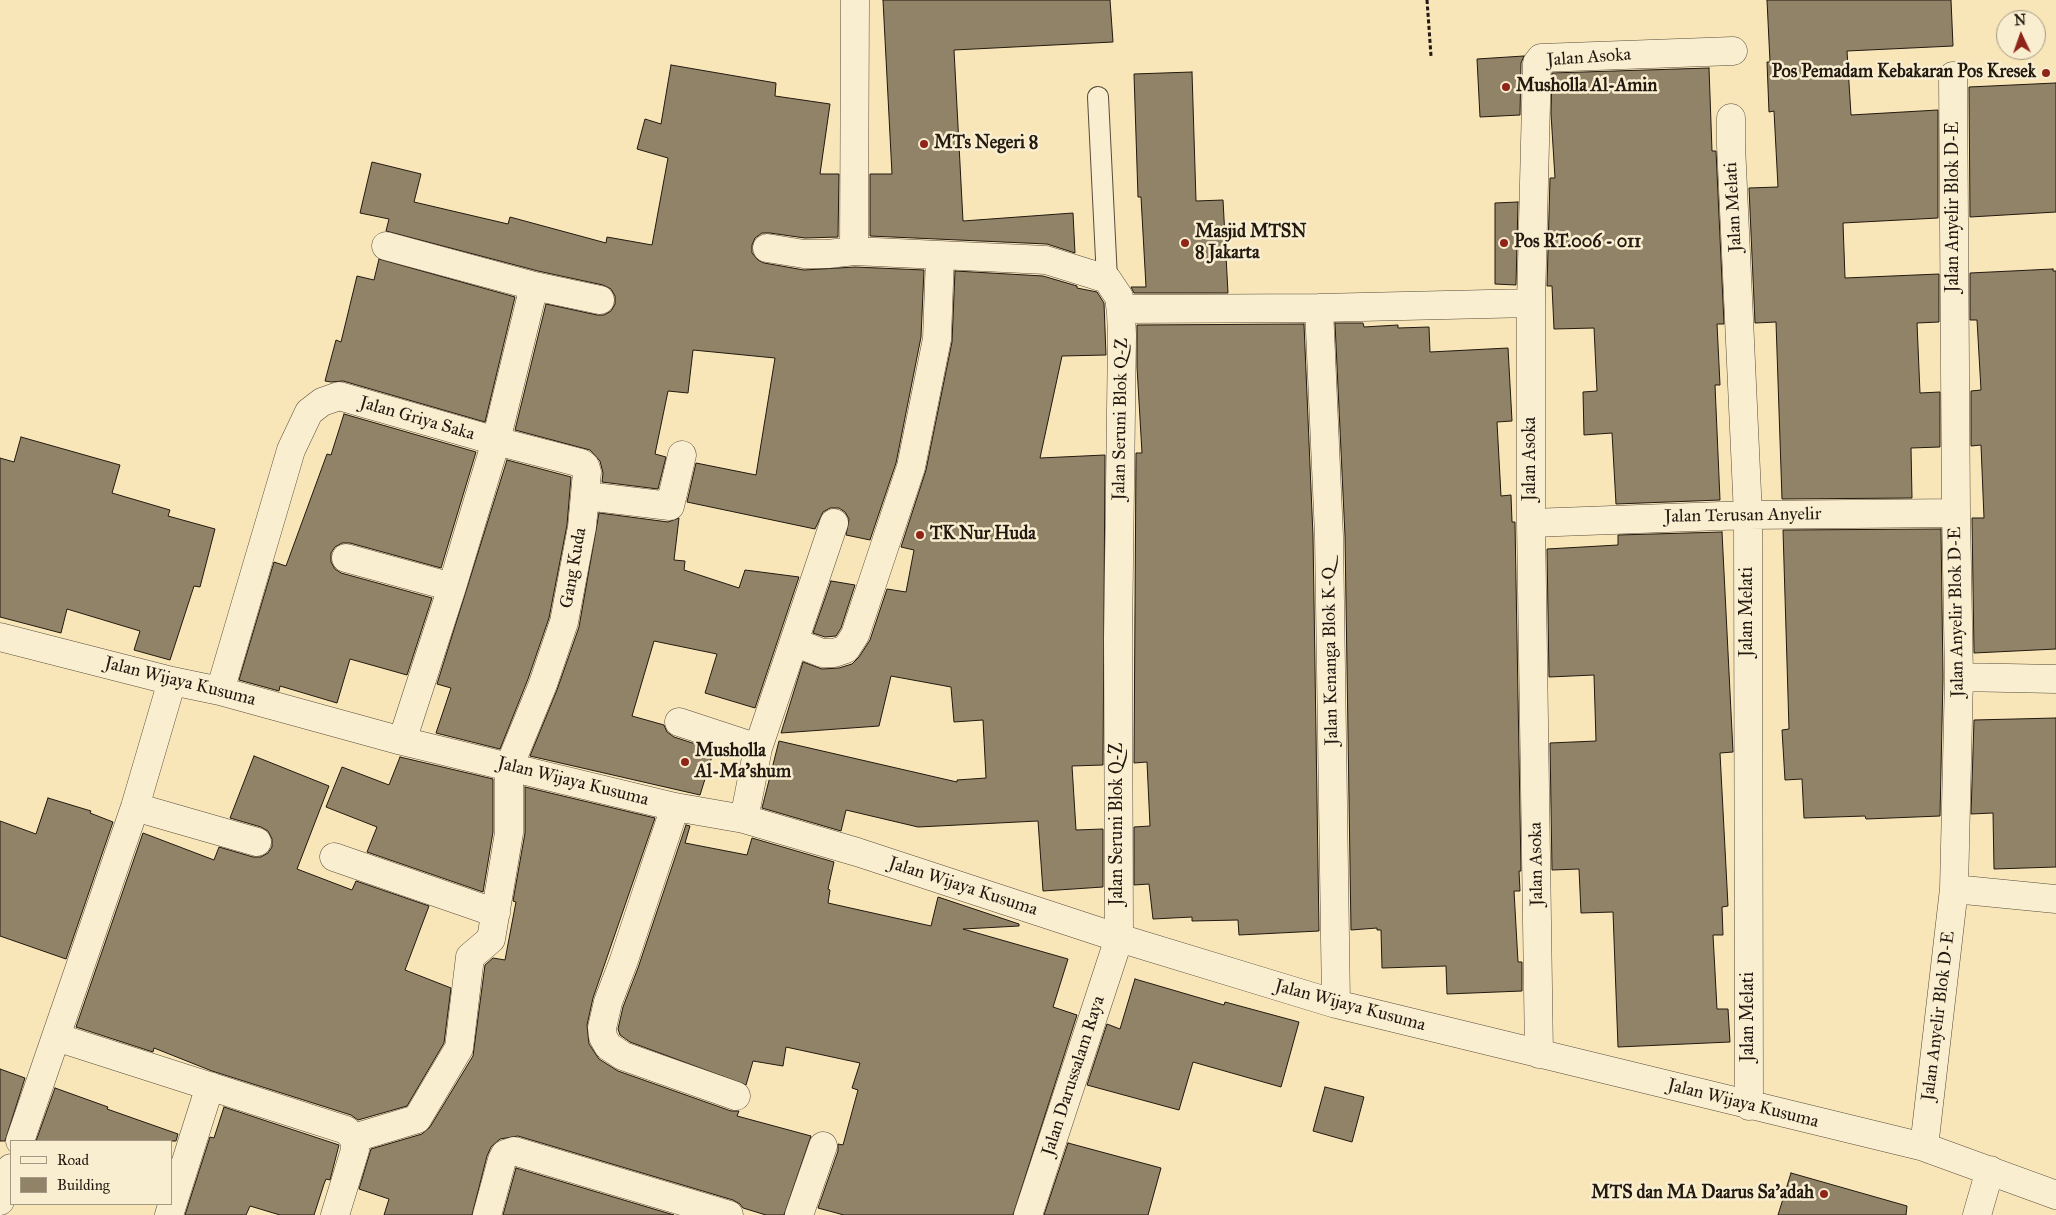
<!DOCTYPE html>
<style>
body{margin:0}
#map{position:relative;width:2056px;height:1215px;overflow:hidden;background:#f8e5b8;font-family:"IM FELL Great Primer",serif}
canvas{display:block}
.legend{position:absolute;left:10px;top:1140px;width:162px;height:65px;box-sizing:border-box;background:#faeed1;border:1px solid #a49984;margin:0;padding:6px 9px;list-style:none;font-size:15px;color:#221910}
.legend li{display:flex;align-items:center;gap:10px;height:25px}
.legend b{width:25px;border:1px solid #a49984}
.north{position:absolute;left:1996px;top:10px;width:50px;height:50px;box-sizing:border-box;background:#faeed1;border:1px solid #a49984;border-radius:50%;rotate:357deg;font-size:14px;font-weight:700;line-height:20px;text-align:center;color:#221910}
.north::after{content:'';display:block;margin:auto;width:18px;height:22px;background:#8f2418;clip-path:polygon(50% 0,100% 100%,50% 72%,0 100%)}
</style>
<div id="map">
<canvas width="2056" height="1215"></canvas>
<ul class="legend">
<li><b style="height:6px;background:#faeed1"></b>Road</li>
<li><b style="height:14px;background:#918367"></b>Building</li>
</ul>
<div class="north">N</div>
</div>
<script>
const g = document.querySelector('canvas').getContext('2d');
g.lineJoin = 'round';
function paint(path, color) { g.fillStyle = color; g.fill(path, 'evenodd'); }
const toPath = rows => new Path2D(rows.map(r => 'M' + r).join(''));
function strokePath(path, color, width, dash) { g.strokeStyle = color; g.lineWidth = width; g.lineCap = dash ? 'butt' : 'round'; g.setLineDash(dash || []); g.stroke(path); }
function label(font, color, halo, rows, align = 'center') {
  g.font = font + ' "IM FELL Great Primer",serif'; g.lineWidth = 5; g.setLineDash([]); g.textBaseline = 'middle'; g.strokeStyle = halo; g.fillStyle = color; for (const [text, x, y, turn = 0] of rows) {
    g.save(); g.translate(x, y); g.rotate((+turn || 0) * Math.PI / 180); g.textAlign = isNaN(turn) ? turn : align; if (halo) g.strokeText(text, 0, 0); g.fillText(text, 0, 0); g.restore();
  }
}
const building = toPath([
 [883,0,1110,0,1113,42,954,50,963,221,1073,213,1075,253,1047,244,870,236,870,174,892,174,883,0],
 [1767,0,1951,0,1953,46,1847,51,1851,115,1938,110,1938,218,1843,223,1845,278,1939,274,1939,322,1917,323,1920,393,1940,392,1940,447,1911,448,1912,498,1782,499,1776,322,1755,323,1749,188,1778,187,1774,111,1769,112,1767,62,1770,62,1767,0],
 [1524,56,1521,63,1520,115,1480,117,1477,59,1524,56],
 [671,65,776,83,775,96,830,104,820,174,839,174,838,237,805,238,770,233,762,233,755,238,752,245,752,253,758,260,764,263,804,270,855,267,924,270,921,337,896,463,870,540,846,535,849,519,845,512,839,508,830,508,823,512,815,529,687,502,696,463,756,475,775,358,693,350,688,393,668,391,655,454,666,457,658,489,602,482,603,473,600,461,590,450,515,430,546,304,597,315,604,315,611,311,615,304,615,296,611,289,603,285,538,271,386,231,389,219,360,213,372,162,421,174,414,202,508,224,510,217,606,243,607,237,652,245,668,158,637,149,645,119,661,124,671,65],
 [1709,68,1712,151,1716,151,1724,324,1717,324,1720,385,1715,385,1720,500,1616,504,1612,433,1584,435,1583,392,1597,391,1594,328,1554,329,1552,286,1547,286,1550,178,1555,178,1551,114,1552,73,1709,68],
 [1192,72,1196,201,1223,200,1228,293,1134,293,1131,287,1146,287,1141,197,1138,197,1134,74,1192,72],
 [2056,83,2056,212,1970,217,1969,87,2056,83],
 [1518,202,1516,285,1495,284,1495,203,1518,202],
 [379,259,515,297,485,422,343,381,331,382,325,381,336,340,341,342,357,276,374,280,379,259],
 [2053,269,2053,271,2056,271,2056,649,1974,653,1972,518,1984,518,1981,445,1971,446,1971,391,1981,390,1977,320,1970,320,1970,273,2053,269],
 [955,271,1043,276,1077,286,1077,288,1097,292,1104,303,1106,355,1062,356,1040,458,1105,455,1103,765,1072,766,1076,830,1103,829,1103,887,1043,891,1038,821,918,827,846,810,841,831,762,808,779,741,957,782,957,780,986,778,983,720,954,722,951,687,891,676,879,726,781,733,803,662,822,669,839,668,852,664,859,657,870,640,887,589,906,592,914,550,901,547,926,470,952,342,955,271],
 [1335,323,1363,323,1364,327,1398,325,1398,328,1429,327,1430,352,1508,348,1512,421,1497,422,1501,496,1511,495,1512,522,1515,522,1521,871,1519,871,1520,891,1514,891,1518,962,1522,962,1522,991,1447,994,1446,966,1382,968,1381,930,1377,930,1377,928,1351,930,1345,536,1335,323],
 [1304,324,1313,536,1319,931,1239,935,1238,920,1192,921,1192,917,1153,919,1149,884,1134,885,1134,827,1150,826,1147,762,1134,763,1136,453,1142,453,1137,367,1137,325,1304,324],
 [344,414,476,452,441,568,350,543,342,543,335,547,331,553,331,562,335,569,341,573,432,598,407,675,350,659,337,703,280,686,279,691,239,680,274,562,286,566,327,454,331,455,344,414],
 [21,437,120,465,112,493,170,510,168,516,215,529,200,587,194,586,170,660,134,650,140,631,67,609,61,633,0,617,0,458,14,462,21,437],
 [507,460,571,477,567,525,549,618,528,679,500,749,436,733,451,688,437,684,507,460],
 [599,513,668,522,679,518,674,560,685,561,684,570,739,588,745,570,799,577,755,708,705,693,717,654,654,641,632,716,664,725,667,732,674,737,714,750,700,795,530,756,557,690,579,627,599,513],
 [1941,529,1943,677,1940,816,1866,819,1865,816,1804,818,1802,779,1785,780,1782,730,1789,729,1783,530,1941,529],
 [1722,532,1733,752,1720,753,1728,906,1722,907,1723,935,1713,935,1717,1009,1728,1009,1730,1042,1618,1047,1613,912,1581,913,1579,869,1552,870,1550,743,1596,741,1594,675,1549,677,1547,549,1618,545,1618,535,1722,532],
 [831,581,855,585,841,628,836,636,825,637,813,633,831,581],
 [2056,718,2056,867,1994,869,1993,813,1971,814,1974,720,2056,718],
 [254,756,329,786,297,869,352,890,356,881,429,906,405,970,451,988,444,1043,407,1106,358,1120,351,1115,212,1071,154,1048,153,1052,76,1027,143,833,214,860,219,847,253,857,261,857,268,853,272,847,272,839,268,831,261,827,230,818,254,756],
 [400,757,493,779,493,832,483,892,367,852,377,827,326,807,342,767,389,785,400,757],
 [525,787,655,818,593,998,587,1025,589,1044,599,1059,618,1071,731,1111,739,1111,737,1116,811,1136,784,1215,766,1215,743,1208,740,1204,733,1200,518,1136,500,1139,491,1147,487,1156,472,1215,384,1215,389,1199,359,1189,371,1149,422,1134,430,1127,473,1056,485,965,493,958,505,960,516,902,513,901,525,833,525,787],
 [48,798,91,811,90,813,113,822,66,959,0,936,0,821,36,834,48,798],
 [686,825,690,826,685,843,747,855,752,838,834,862,828,889,830,890,828,903,931,926,938,897,1019,924,1019,926,963,929,1068,959,1053,1007,1077,1015,1013,1215,844,1215,818,1208,838,1151,838,1144,843,1145,858,1090,852,1088,860,1063,786,1047,783,1066,753,1061,746,1085,630,1042,620,1035,618,1029,623,1007,638,968,686,825],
 [1135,979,1224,1005,1225,1002,1299,1022,1281,1087,1193,1062,1179,1110,1087,1085,1107,1024,1120,1029,1135,979],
 [0,1069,25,1078,5,1141,0,1141,0,1069],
 [1325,1087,1364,1097,1352,1142,1313,1131,1325,1087],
 [55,1088,108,1107,107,1109,178,1134,176,1141,36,1141,55,1088],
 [224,1107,339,1145,330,1180,326,1179,324,1184,314,1215,280,1215,250,1206,246,1215,185,1215,210,1137,214,1138,224,1107],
 [1068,1143,1161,1168,1148,1215,1044,1215,1068,1143],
 [516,1168,674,1215,503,1215,516,1168],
 [1791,1173,1907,1206,1906,1215,1778,1215,1791,1173]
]);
const path = toPath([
 [1427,0,1431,56]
]);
const lane = toPath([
 [1098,97,1107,279]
]);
const street = toPath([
 [855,0,854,251,1046,260,1107,279,1119,297,1121,313],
 [1731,118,1731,145,1748,515,1749,1106],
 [386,246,534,286,600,300],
 [767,248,804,254,828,254,854,251],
 [1319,308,1329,536,1336,1004],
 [586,496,670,506,682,455],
 [1531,523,1748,515,1956,513],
 [346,558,452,587],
 [0,637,172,681,220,691,402,741,509,767,675,807,744,819,857,852,1119,938,1336,1004,1924,1147,2056,1195],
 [794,642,822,653,834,653,846,649,855,635,911,467,937,339,940,256],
 [1959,677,2056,679],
 [220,691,291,450,309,412,322,402,339,396,496,441,581,463,585,466,587,472,582,527,564,622,543,684,509,767,509,833,491,939,470,957,459,1048,417,1119,354,1138],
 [679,722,758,748,744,819],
 [402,741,452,587,496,441,534,286],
 [758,748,834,523],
 [135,807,257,842],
 [675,807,623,963,608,1002,602,1028,603,1037,608,1046,623,1056,736,1096],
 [334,857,496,913],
 [1954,889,2056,899],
 [56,1037,346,1130,354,1138,355,1150,335,1215],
 [1539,1054,1531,523,1531,303,1537,63,1541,58,1733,51],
 [20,1141,135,807,172,681],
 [1924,1147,1954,889,1959,677,1956,513,1953,76],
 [0,1201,11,1168],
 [169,1215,210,1086],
 [487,1215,502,1160,505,1154,514,1151,729,1215],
 [799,1215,823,1146],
 [1028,1215,1119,938,1118,638,1122,335,1121,313,1125,309,1319,308,1531,303],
 [1977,1215,1990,1170]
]);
const markers = [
 [2046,73,5,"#8f2418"],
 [1506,87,5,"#8f2418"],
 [924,144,5,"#8f2418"],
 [1185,243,5,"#8f2418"],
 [1504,243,5,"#8f2418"],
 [920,535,5,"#8f2418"],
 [685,762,5,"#8f2418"],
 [1824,1194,5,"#8f2418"]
];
const streetNames = [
 ["Jalan Asoka",1589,58,-4],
 ["Jalan Melati",1734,207,-93],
 ["Jalan Anyelir Blok D-E",1954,207,-90],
 ["Jalan Griya Saka",417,419,16],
 ["Jalan Seruni Blok Q-Z",1121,419,-89],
 ["Jalan Asoka",1531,459,-90],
 ["Jalan Terusan Anyelir",1743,516,-1],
 ["Gang Kuda",574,568,-80],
 ["Jalan Melati",1748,612,-90],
 ["Jalan Anyelir Blok D-E",1957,612,-91],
 ["Jalan Kenanga Blok K-Q",1331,656,-91],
 ["Jalan Wijaya Kusuma",180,682,14],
 ["Jalan Wijaya Kusuma",573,782,14],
 ["Jalan Seruni Blok Q-Z",1118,824,-90],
 ["Jalan Asoka",1537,864,-91],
 ["Jalan Wijaya Kusuma",963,887,18],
 ["Jalan Wijaya Kusuma",1350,1006,15],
 ["Jalan Anyelir Blok D-E",1939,1016,-83],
 ["Jalan Melati",1749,1017,-90],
 ["Jalan Darussalam Raya",1074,1076,-72],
 ["Jalan Wijaya Kusuma",1743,1104,14]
];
const poiNames = [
 ["Pos Pemadam Kebakaran Pos Kresek",2036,73,"right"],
 ["Musholla Al-Amin",1516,87],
 ["MTs Negeri 8",934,144],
 ["Masjid MTSN",1195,233],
 ["8 Jakarta",1195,254],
 ["Pos RT.006 - 011",1514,243],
 ["TK Nur Huda",930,535],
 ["Musholla",695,752],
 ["Al-Ma'shum",695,773],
 ["MTS dan MA Daarus Sa'adah",1814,1194,"right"]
];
paint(building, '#918367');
strokePath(building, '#221910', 1);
strokePath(lane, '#584c3a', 22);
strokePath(street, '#584c3a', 29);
strokePath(path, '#221910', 3, [4, 2.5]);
strokePath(lane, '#faeed1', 20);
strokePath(street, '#faeed1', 28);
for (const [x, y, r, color] of markers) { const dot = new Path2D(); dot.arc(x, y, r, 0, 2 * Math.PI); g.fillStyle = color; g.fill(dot); strokePath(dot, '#faeed1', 2); }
label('18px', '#221910', '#faeed1', streetNames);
label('bold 18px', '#221910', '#faeed1', poiNames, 'left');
</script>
